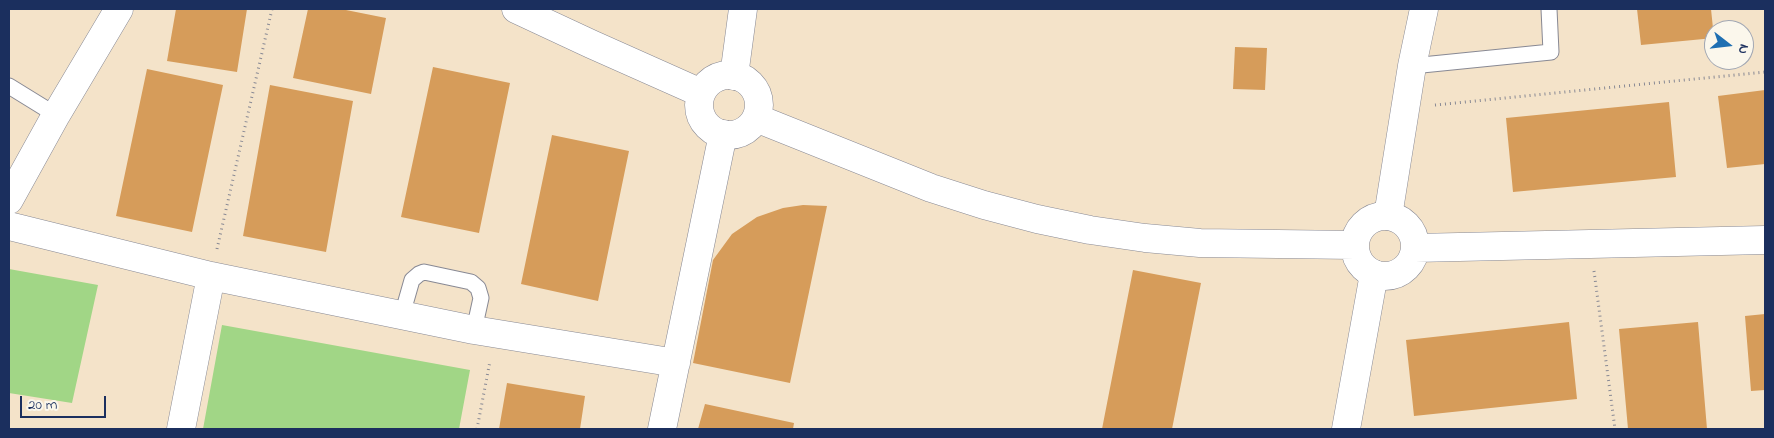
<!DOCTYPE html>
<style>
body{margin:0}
#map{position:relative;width:1774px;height:438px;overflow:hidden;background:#f4e3c9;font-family:"Indie Flower",sans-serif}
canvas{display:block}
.frame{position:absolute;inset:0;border:10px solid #1b2f5e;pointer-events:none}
.north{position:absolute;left:1704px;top:20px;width:50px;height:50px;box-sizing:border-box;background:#fbf7ec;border:1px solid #a1a7b3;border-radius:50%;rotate:106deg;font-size:14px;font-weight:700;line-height:20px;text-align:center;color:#1b2f5e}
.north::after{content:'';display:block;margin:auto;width:18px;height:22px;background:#1f6fb2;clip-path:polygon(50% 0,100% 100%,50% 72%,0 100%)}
.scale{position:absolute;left:20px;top:396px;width:86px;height:22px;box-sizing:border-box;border:2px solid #1b2f5e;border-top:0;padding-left:6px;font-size:15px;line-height:18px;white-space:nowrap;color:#1b2f5e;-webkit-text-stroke:4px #fbf7ec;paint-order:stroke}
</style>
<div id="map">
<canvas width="1774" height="438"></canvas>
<div class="frame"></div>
<div class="north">N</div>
<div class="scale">20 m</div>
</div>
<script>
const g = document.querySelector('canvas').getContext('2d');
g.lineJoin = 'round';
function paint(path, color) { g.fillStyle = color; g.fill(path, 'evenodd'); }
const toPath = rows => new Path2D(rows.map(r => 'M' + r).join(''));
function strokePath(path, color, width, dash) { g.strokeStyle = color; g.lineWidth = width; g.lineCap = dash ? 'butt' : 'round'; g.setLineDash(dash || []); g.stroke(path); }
const green = toPath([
 [9,269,98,285,72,403,9,393],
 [222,325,470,370,459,429,203,429]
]);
const building = toPath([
 [176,9,247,9,237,72,167,61],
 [308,9,341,9,386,18,371,94,293,78],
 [1637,9,1711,9,1714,38,1641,45],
 [1235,47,1267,48,1265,90,1233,89],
 [433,67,510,83,479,233,401,217],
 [147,69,223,85,192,232,116,216],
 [270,85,353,101,326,252,243,236],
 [1765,90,1765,164,1727,168,1718,96],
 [1669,102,1676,177,1513,192,1506,118],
 [552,135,629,151,598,301,521,284],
 [803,205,827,206,790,383,693,363,713,260,732,234,757,217,783,208],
 [1133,270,1201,283,1172,429,1102,429],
 [1765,314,1765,390,1751,391,1745,316],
 [1569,322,1577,399,1414,416,1406,340],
 [1698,322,1707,429,1628,429,1619,329],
 [507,383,585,396,580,429,499,429],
 [705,404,794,423,793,429,698,429]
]);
const path = toPath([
 [1435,105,1765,72],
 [217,249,272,9],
 [1594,271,1615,429],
 [477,429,490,361]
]);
const service = toPath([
 [1412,66,1551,52,1549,9],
 [9,86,56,115],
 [402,315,412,280,419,274,424,272,471,282,478,288,481,298,474,330]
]);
const minor = toPath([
 [734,76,743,9],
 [1388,216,1412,66,1424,9],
 [9,226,211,276,474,330,676,363],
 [181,429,211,276],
 [662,429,723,134],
 [1346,429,1374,274]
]);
const tertiary = toPath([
 [516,9,591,44,701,93],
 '699 105a30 30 0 1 1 60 0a30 30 0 1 1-60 0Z',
 [756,118,931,188,984,205,1037,219,1090,230,1145,238,1200,243,1355,245],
 [9,200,56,115,119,9],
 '1355 246a30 30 0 1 1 60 0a30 30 0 1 1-60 0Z',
 [1415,248,1765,240]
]);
paint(green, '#a1d686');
paint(building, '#d69c5a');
strokePath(service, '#888994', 17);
strokePath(minor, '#888994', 29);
strokePath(tertiary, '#888994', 29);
strokePath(path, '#888994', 3, [1, 4]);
strokePath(service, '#fff', 15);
strokePath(minor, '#fff', 28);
strokePath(tertiary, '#fff', 28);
</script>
